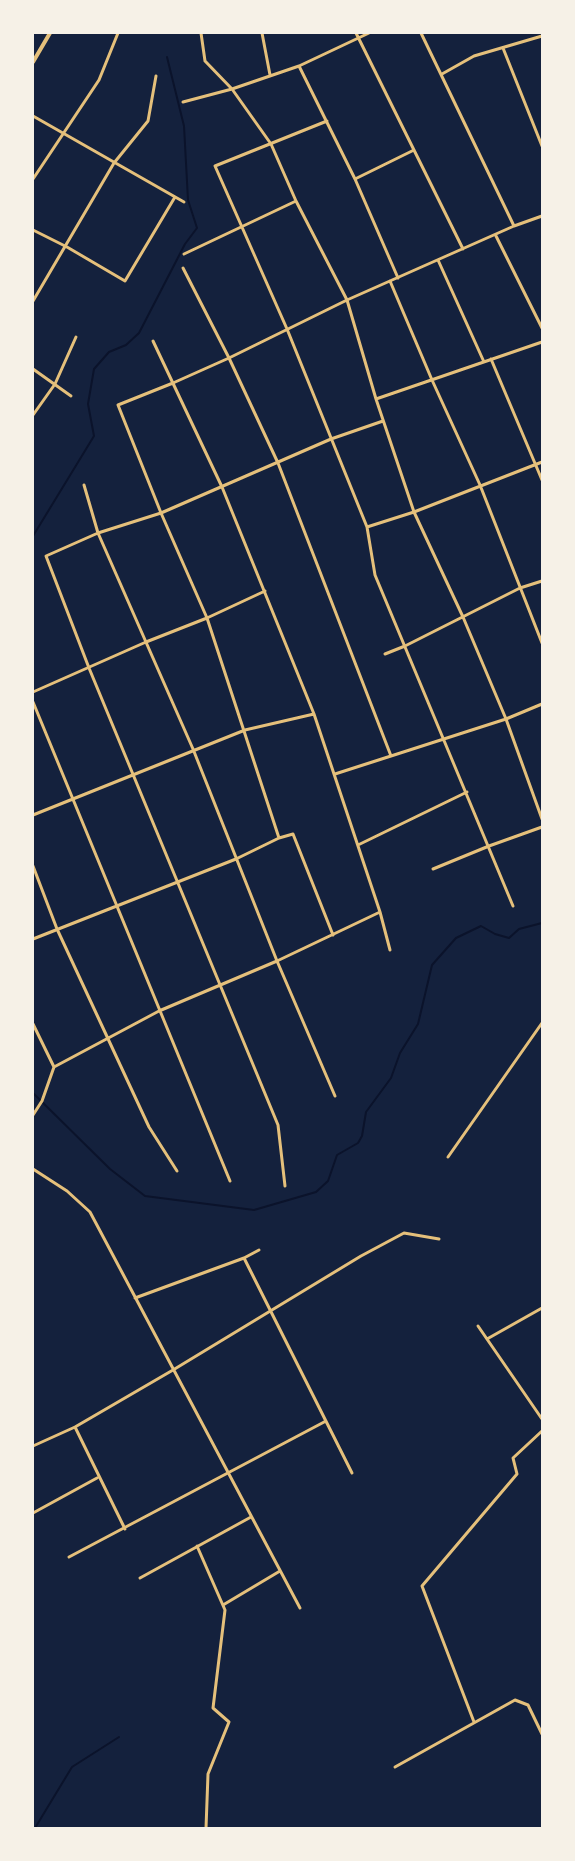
<!DOCTYPE html>
<style>
body{margin:0}
#map{position:relative;width:575px;height:1861px;overflow:hidden;background:#14213d;font-family:Signika,sans-serif}
canvas{display:block}
.frame{position:absolute;inset:0;border:34px solid #f6f1e7;pointer-events:none}
</style>
<div id="map">
<canvas width="575" height="1861"></canvas>
<div class="frame"></div>
</div>
<script>
const g = document.querySelector('canvas').getContext('2d');
g.lineJoin = 'round';
const toPath = rows => new Path2D(rows.map(r => 'M' + r).join(''));
function strokePath(path, color, width, dash) { g.strokeStyle = color; g.lineWidth = width; g.lineCap = dash ? 'butt' : 'round'; g.setLineDash(dash || []); g.stroke(path); }
const stream = toPath([
 [33,536,94,436,88,404,94,369,109,352,126,345,139,333,185,244,197,228,188,200,184,126,167,57],
 [33,1093,110,1169,145,1196,254,1210,316,1192,328,1181,337,1155,358,1143,362,1136,366,1112,391,1078,400,1053,418,1024,432,965,456,938,481,926,495,934,509,938,519,929,542,923],
 [35,1828,72,1767,119,1737]
]);
const minor = toPath([
 [201,33,205,61,232,89,271,144,296,201,347,300,376,399,414,512,463,617,506,719,542,819],
 [262,33,270,75],
 [356,33,463,249],
 [421,33,514,226],
 [503,48,542,146],
 [299,66,355,179,398,278],
 [442,74,474,56,542,36],
 [183,102,232,89,299,66,369,33],
 [33,116,184,202],
 [327,121,215,166,287,329,367,527,375,575,513,906],
 [33,179,99,80,118,33],
 [355,179,414,150],
 [33,230,67,247,125,281,175,197],
 [496,236,542,328],
 [184,254,296,201],
 [438,260,484,362],
 [183,268,229,358,278,463,391,756],
 [390,281,432,380,480,485,542,643],
 [33,301,114,163,148,121,156,76],
 [153,341,222,487,314,714,380,912,390,950],
 [491,359,542,480],
 [33,369,71,396],
 [376,399,542,342],
 [33,415,55,384,76,337],
 [84,485,98,533,193,749,277,961,335,1096],
 [367,527,414,512,542,462],
 [385,654,405,646,520,588,542,581],
 [33,692,146,642,207,618,265,591],
 [33,702,230,1181],
 [335,774,506,719,542,704],
 [33,815,245,730,314,714],
 [279,838,207,618,161,513,118,405,173,383,229,358,347,300,514,226,542,216],
 [358,845,467,792],
 [33,866,57,929,149,1127,177,1171],
 [433,869,489,846,542,827],
 [33,939,236,859,279,838,293,834,333,935],
 [33,1024,54,1067],
 [33,1115,42,1101,54,1067,159,1011,277,961,380,912],
 [448,1157,542,1023],
 [33,1169,67,1191,90,1212,300,1608],
 [285,1186,278,1125,89,668,46,556,98,533,161,513,331,439,383,421],
 [244,1258,352,1473],
 [135,1298,244,1258,259,1250],
 [478,1326,542,1419],
 [487,1339,542,1308],
 [75,1427,125,1529],
 [33,1446,75,1427,173,1370,361,1256,404,1233,439,1239],
 [33,1513,97,1478],
 [197,1546,225,1610,213,1708,229,1722,208,1774,206,1828],
 [69,1557,326,1421],
 [140,1578,251,1517],
 [223,1605,280,1571],
 [474,1722,422,1586,517,1474,513,1458,542,1431],
 [395,1767,515,1700,528,1705,542,1734]
]);
const tertiary = toPath([
 [33,62,50,33]
]);
strokePath(stream, '#0b132b', 2);
strokePath(minor, '#e5c07b', 3);
strokePath(tertiary, '#e5c07b', 4);
</script>
